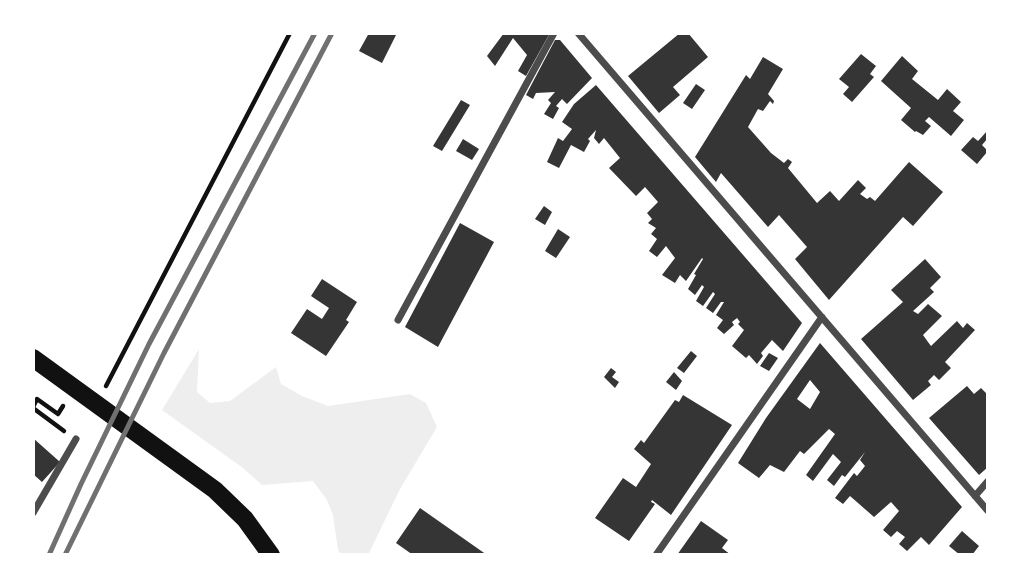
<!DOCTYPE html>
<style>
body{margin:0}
#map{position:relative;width:1021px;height:588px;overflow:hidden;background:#fff;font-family:"DM Sans",sans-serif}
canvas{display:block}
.frame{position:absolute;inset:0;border:35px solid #fff;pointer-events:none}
</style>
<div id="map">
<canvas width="1021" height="588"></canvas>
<div class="frame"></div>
</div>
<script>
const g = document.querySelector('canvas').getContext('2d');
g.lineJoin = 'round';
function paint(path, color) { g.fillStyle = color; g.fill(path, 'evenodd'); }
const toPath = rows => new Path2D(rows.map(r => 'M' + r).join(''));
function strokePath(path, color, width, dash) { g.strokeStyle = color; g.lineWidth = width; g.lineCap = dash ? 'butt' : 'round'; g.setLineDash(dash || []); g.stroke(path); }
const green = toPath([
 [199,349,197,392,210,403,230,401,276,367,281,384,302,396,328,406,410,394,426,403,437,427,400,489,368,555,341,555,338,550,333,515,327,500,313,481,262,485,243,468,162,410]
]);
const building = toPath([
 [369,33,396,35,382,63,359,51],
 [504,33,550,33,526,76,518,71,527,55,513,38,495,66,487,56],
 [680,33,688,33,708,57,673,87,680,95,659,113,628,76],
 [555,40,560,40,592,78,567,104,562,99,556,106,559,108,553,119,544,114,551,103,548,100,555,92,536,93,533,99,526,95],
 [861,54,876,66,870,74,874,77,852,102,843,94,849,87,839,79],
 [902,56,918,71,912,79,938,100,947,89,961,102,953,111,964,120,951,136,929,117,925,121,931,126,923,135,916,131,915,132,901,120,911,108,881,81],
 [763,57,783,69,768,94,774,101,773,104,770,101,763,111,758,109,748,127,771,153,784,163,788,159,792,162,788,168,817,203,830,191,839,201,858,180,866,188,860,194,867,199,870,197,875,201,909,162,943,192,913,226,903,217,829,300,795,259,807,247,779,215,768,227,721,173,716,182,695,157,746,75,750,79],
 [696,84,705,90,692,109,683,103],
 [596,85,802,323,783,351,772,340,761,353,763,356,757,364,749,355,746,358,732,346,744,330,738,324,740,322,737,318,732,322,734,325,724,334,717,328,723,320,716,315,724,302,721,302,713,313,706,308,715,294,713,292,703,306,696,301,704,287,702,285,695,295,688,289,696,275,694,274,703,259,702,258,686,281,680,275,675,283,662,275,675,258,666,246,657,257,649,251,657,239,651,234,656,228,648,223,652,219,647,213,658,202,645,187,636,196,609,168,620,158,604,138,599,144,594,138,596,130,588,139,590,141,584,152,571,145,559,168,547,162,558,138,563,141,572,129,562,122,574,104],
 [461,100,470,105,442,151,433,146],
 [988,130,988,138,982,145,988,151,977,164,961,150,973,137,978,141],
 [463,139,479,149,472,160,456,151],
 [544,206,552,212,545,225,535,219],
 [460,223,494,242,438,347,405,327],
 [558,229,570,237,556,258,545,251],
 [925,259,941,277,930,288,934,292,913,311,918,314,928,304,942,316,923,335,928,342,931,346,957,321,963,328,967,323,975,330,945,362,951,368,939,380,934,375,928,381,931,385,913,400,861,339,903,302,891,290],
 [322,279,357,302,346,320,349,322,326,356,291,333,307,309,322,319,329,308,311,296],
 [820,343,962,507,929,545,921,537,907,551,899,544,905,537,897,531,891,537,883,530,899,511,891,502,874,517,850,496,843,504,835,498,854,473,857,476,865,466,860,460,865,452,845,477,842,475,834,486,827,480,841,462,833,454,813,481,806,475,835,434,829,429,804,454,800,451,784,472,770,465,759,478,738,463,766,418],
 [810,380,820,392,810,409,797,399],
 [691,351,697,356,684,373,677,368],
 [769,353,778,358,769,371,760,366],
 [611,368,616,372,612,377,619,382,615,388,604,377],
 [674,372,682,381,676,390,666,382],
 [967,386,974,394,981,388,988,395,988,467,979,475,929,418],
 [683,395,732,425,671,515,652,500,651,502,655,504,629,541,595,518,623,478,636,487,651,464,634,449,641,440,644,443,675,400,679,402],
 [33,438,60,462,42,482,33,474],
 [420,508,487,555,413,555,396,543],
 [701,521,728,540,722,548,731,555,677,555],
 [962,531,979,546,972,555,960,555,949,546]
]);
const path = toPath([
 [106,386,290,33],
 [33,407,37,399,58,414,63,406],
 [33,408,64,431]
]);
const minor = toPath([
 [578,33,988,511],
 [398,320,554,33],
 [975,496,988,481],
 [33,513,76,439],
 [656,555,822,317]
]);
const primary = toPath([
 [33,358,215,490,245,519,271,555]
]);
const rail = toPath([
 [49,555,81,484,149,344,315,33],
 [65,555,164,353,332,33]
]);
paint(green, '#eee');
paint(building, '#353535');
strokePath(path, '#111', 4.5);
strokePath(minor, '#4c4c4c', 7);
strokePath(primary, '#111', 18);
strokePath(rail, '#707070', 5);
</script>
